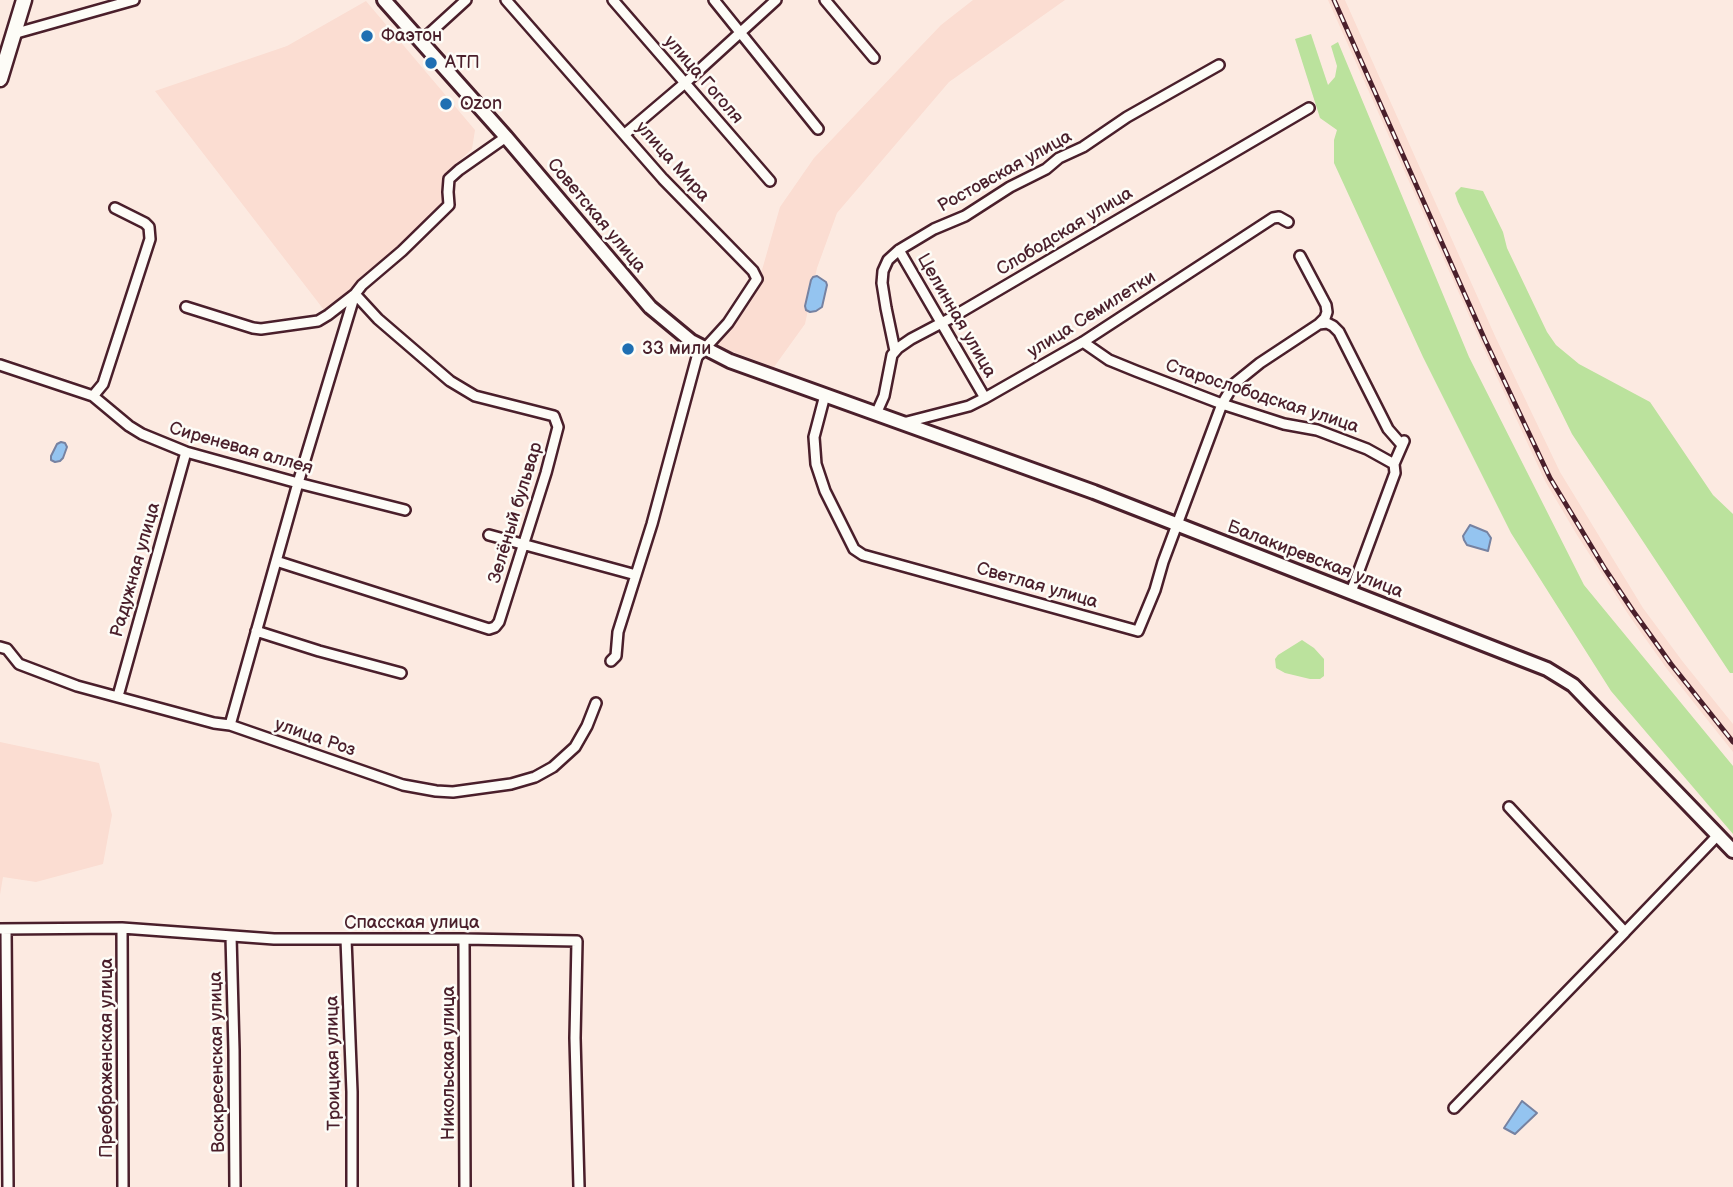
<!DOCTYPE html>
<meta charset="utf-8">
<style>
body{margin:0}
canvas{display:block;background:#fceae1}
</style>
<canvas width="1733" height="1187"></canvas>
<script>
const g = document.querySelector('canvas').getContext('2d');
g.lineJoin = 'round';
function paint(path, color) { g.fillStyle = color; g.fill(path, 'evenodd'); }
const toPath = rows => new Path2D(rows.map(r => 'M' + r).join(''));
function strokePath(path, color, width, dash) { g.strokeStyle = color; g.lineWidth = width; g.lineCap = dash ? 'butt' : 'round'; g.setLineDash(dash || []); g.stroke(path); }
function label(font, color, halo, rows, align = 'center') {
  g.font = font + ' "Balsamiq Sans",sans-serif'; g.lineWidth = 5; g.setLineDash([]); g.textBaseline = 'middle'; g.strokeStyle = halo; g.fillStyle = color; for (const [text, x, y, turn = 0] of rows) {
    g.save(); g.translate(x, y); g.rotate((+turn || 0) * Math.PI / 180); g.textAlign = isNaN(turn) ? turn : align; if (halo) g.strokeText(text, 0, 0); g.fillText(text, 0, 0); g.restore();
  }
}
const built = toPath([
 [973,0,1065,0,949,82,837,213,817,268,805,324,774,367,714,345,758,284,780,207,814,158,941,25],
 [1328,0,1345,0,1495,336,1560,472,1643,608,1683,662,1733,724,1733,752,1667,669,1630,617,1577,535,1545,481,1483,347],
 [366,1,475,130,472,149,442,177,443,205,345,294,324,310,155,91,287,46],
 [0,742,99,763,112,815,103,864,36,882,3,877,0,895]
]);
const green = toPath([
 [1311,34,1328,85,1335,77,1337,66,1331,46,1338,42,1469,357,1584,585,1733,766,1733,834,1611,691,1511,533,1423,357,1334,163,1334,140,1337,130,1320,118,1295,39],
 [1461,187,1483,191,1503,232,1507,248,1547,332,1556,345,1579,364,1650,402,1713,495,1733,514,1733,673,1730,673,1572,434,1458,202,1455,193],
 [1302,640,1314,648,1324,659,1324,676,1320,679,1310,679,1285,673,1276,668,1275,659,1278,655]
]);
const water = toPath([
 [817,276,826,282,827,285,822,307,816,311,810,312,806,310,805,306,811,280,813,277,817,276],
 [61,442,65,443,67,447,63,458,60,461,55,462,51,460,51,456,57,444,61,442],
 [1470,525,1487,532,1491,538,1488,551,1467,545,1464,540,1463,536,1470,525],
 [1522,1101,1537,1113,1515,1134,1504,1128,1522,1101]
]);
const street = toPath([
 [506,0,663,179,753,271,757,279,728,323,697,357,652,524,618,632,616,656,611,661],
 [613,0,770,181],
 [714,0,818,129],
 [825,0,874,58],
 [13,34,134,0],
 [420,42,466,0],
 [625,134,685,83,776,0],
 [899,250,985,398],
 [1300,256,1326,305,1327,312,1325,318,1319,324,1327,323,1333,326,1339,332,1388,429,1402,445],
 [186,307,253,328,261,329,318,321,328,315,355,294,378,319,450,381,475,396,554,416,558,427,546,473,499,622,495,627,489,629,276,561],
 [1083,342,1109,360,1136,371,1222,404,1284,424,1317,430,1367,449,1394,464],
 [895,351,886,308,882,283,883,271,888,260,899,250,934,229,965,216,1010,187,1046,169,1059,158,1083,147,1127,117,1219,65],
 [0,365,93,396,129,426,142,434,186,452,298,483,405,510],
 [825,395,814,437,816,464,825,491,854,549,863,555,1138,631,1155,590,1163,562,1222,404,1234,384,1260,363,1319,324],
 [93,396,103,384,150,239,149,227,145,223,115,208],
 [876,414,884,396,892,355,898,348,911,339,949,319,1309,108],
 [903,423,969,406,985,398,1083,342,1273,218,1279,217,1288,222],
 [489,535,636,575],
 [1351,592,1395,473,1394,464,1404,441],
 [256,631,319,651,401,673],
 [0,647,7,649,19,664,77,686,214,723,230,725,403,785,436,791,453,792,511,784,535,777,553,767,575,747,587,726,596,703],
 [118,696,186,452],
 [230,725,298,483,355,294,362,285,402,251,449,205,448,192,449,179,459,170,506,137],
 [1509,807,1625,932,1718,835],
 [122,928,123,1187],
 [0,929,122,928,274,939,464,939,577,941,575,1038,579,1187],
 [6,929,8,1187],
 [231,936,234,1050,235,1187],
 [346,939,352,1092,352,1187],
 [464,939,465,1187],
 [1454,1108,1625,932]
]);
const secondary = toPath([
 [384,0,506,137,650,307,691,341,730,361,1094,492,1547,669,1573,685,1733,851]
]);
const primary = toPath([
 [0,79,24,0]
]);
const rail = toPath([
 [1334,0,1485,340,1550,478,1605,569,1633,611,1671,664,1733,742]
]);
const markers = [
 [367,36,7,"#1f6fb2"],
 [431,63,7,"#1f6fb2"],
 [446,104,7,"#1f6fb2"],
 [628,349,7,"#1f6fb2"]
];
const poiNames = [
 ["Фаэтон",381,36],
 ["АТП",445,63],
 ["Ozon",460,104],
 ["33 мили",642,349]
];
const streetNames = [
 ["улица Гоголя",703,80,49],
 ["улица Мира",672,162,48],
 ["Ростовская улица",1005,172,-29],
 ["Советская улица",596,216,50],
 ["Слободская улица",1065,232,-31],
 ["улица Семилетки",1092,315,-32],
 ["Целинная улица",956,316,60],
 ["Старослободская улица",1262,397,18],
 ["Сиреневая аллея",241,449,16],
 ["Зелёный бульвар",516,513,-73],
 ["Балакиревская улица",1315,560,21],
 ["Радужная улица",136,570,-74],
 ["Светлая улица",1037,586,16],
 ["улица Роз",315,738,19],
 ["Спасская улица",412,923],
 ["Преображенская улица",107,1058,-90],
 ["Воскресенская улица",218,1062,-91],
 ["Троицкая улица",334,1063,-91],
 ["Никольская улица",449,1063,-90]
];
paint(built, '#fbddd2');
paint(green, '#bbe29d');
paint(water, '#94c4f0');
strokePath(water, '#7682a1', 2);
strokePath(street, '#4a1f2b', 14);
strokePath(secondary, '#4a1f2b', 18);
strokePath(primary, '#4a1f2b', 19);
strokePath(street, '#fdfcf7', 9);
strokePath(secondary, '#fdfcf7', 12);
strokePath(primary, '#fdfcf7', 14);
strokePath(rail, '#4a1f2b', 5);
strokePath(rail, '#fdfcf7', 2.5, [8]);
for (const [x, y, r, color] of markers) { const dot = new Path2D(); dot.arc(x, y, r, 0, 2 * Math.PI); g.fillStyle = color; g.fill(dot); strokePath(dot, '#fdfcf7', 2.5); }
label('18px', '#4a1f2b', '#fdfcf7', poiNames, 'left');
label('18px', '#4a1f2b', '#fdfcf7', streetNames);
</script>
